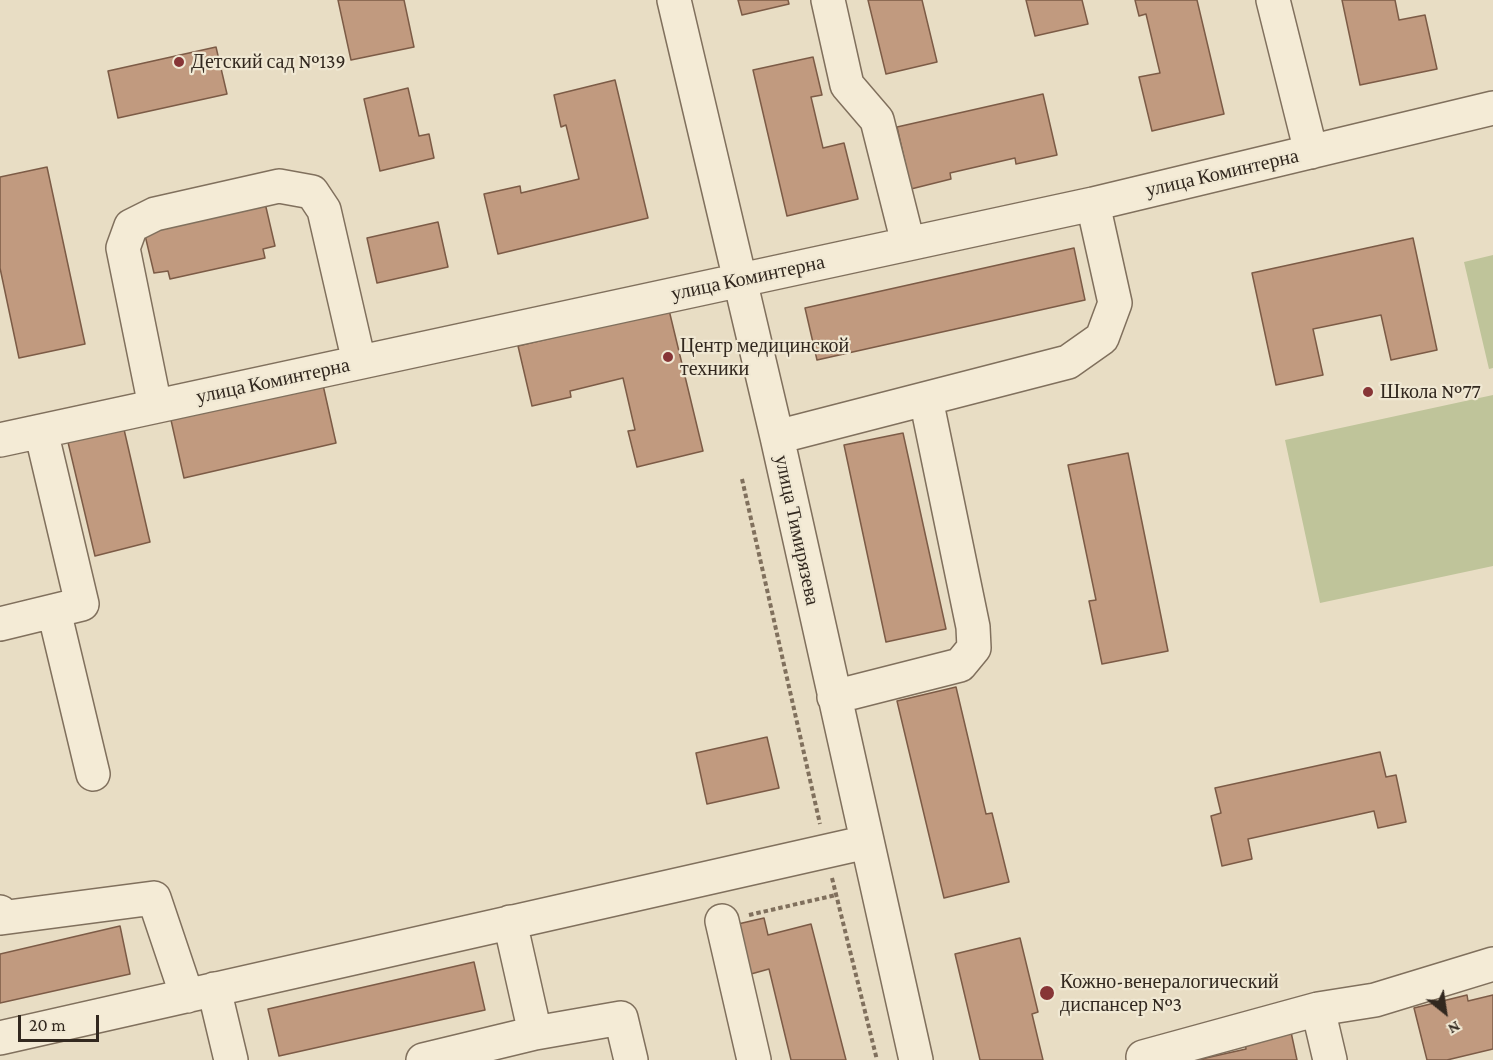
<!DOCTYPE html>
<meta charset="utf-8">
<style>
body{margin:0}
#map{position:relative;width:1493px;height:1060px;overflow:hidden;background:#e8ddc4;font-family:"Crimson Pro",serif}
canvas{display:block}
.north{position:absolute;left:1415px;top:982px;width:60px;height:60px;-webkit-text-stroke:4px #f0e8d3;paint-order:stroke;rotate:150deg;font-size:16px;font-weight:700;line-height:24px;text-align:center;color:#32281f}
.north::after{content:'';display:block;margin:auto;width:21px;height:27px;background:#32281f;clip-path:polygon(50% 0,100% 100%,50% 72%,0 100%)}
.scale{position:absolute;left:18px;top:1015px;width:81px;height:27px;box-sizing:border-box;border:3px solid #32281f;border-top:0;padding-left:8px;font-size:18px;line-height:21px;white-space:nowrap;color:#32281f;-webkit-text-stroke:4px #f0e8d3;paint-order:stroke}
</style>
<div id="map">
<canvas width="1493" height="1060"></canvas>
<div class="north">N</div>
<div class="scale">20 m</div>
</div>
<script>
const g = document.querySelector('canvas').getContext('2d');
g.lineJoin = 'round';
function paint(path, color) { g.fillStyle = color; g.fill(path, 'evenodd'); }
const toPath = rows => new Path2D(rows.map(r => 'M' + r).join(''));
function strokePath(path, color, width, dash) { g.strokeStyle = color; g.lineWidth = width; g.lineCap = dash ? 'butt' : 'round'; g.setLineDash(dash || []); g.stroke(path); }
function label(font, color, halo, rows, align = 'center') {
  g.font = font + ' "Crimson Pro",serif'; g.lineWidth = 4.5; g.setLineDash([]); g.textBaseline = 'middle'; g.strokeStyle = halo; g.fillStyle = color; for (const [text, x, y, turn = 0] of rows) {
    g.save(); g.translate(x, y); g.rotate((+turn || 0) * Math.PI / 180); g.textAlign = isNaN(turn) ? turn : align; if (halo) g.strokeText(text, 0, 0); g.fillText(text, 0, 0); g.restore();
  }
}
const green = toPath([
 [1493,255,1493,368,1489,369,1464,262],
 [1493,395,1493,566,1320,603,1285,440]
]);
const building = toPath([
 [338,0,404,0,414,47,351,60,338,0],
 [738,0,788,0,789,4,742,15,738,0],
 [868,0,922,0,937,62,886,74,868,0],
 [1026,0,1082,0,1088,24,1035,36,1026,0],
 [1135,0,1197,0,1224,114,1152,131,1139,77,1160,73,1146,14,1139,16,1135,0],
 [1342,0,1395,0,1399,20,1425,15,1437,69,1360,85,1342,0],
 [216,47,227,94,118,118,108,71,216,47],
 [813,57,822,95,811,97,823,148,844,143,858,199,787,216,753,70,813,57],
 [615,80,648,218,498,254,484,194,520,186,521,193,579,179,566,125,561,127,554,95,615,80],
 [408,88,419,136,429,134,434,158,380,171,364,99,408,88],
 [1043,94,1057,155,1016,164,1015,158,950,173,951,179,911,189,897,127,1043,94],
 [47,167,85,344,19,358,0,268,0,177,47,167],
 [265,203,275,246,263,249,265,258,170,279,168,271,154,273,144,231,265,203],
 [438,222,448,267,377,283,367,238,438,222],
 [1413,238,1437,350,1391,360,1381,315,1313,329,1323,375,1276,385,1252,273,1413,238],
 [1074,248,1085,300,817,360,805,308,1074,248],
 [669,310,703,451,637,467,628,431,635,430,623,378,570,391,571,397,532,406,518,346,669,310],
 [323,385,336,443,184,478,171,420,323,385],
 [123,425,150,542,95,556,67,438,123,425],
 [903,433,946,629,886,642,844,445,903,433],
 [1128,453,1168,651,1102,664,1089,601,1096,600,1068,465,1128,453],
 [956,687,986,814,992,813,1009,882,944,898,897,701,956,687],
 [767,737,779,788,707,804,696,753,767,737],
 [1380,752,1386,777,1396,775,1406,822,1378,828,1374,811,1248,839,1252,859,1222,866,1211,816,1221,813,1215,788,1380,752],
 [764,918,768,935,811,924,846,1060,791,1060,769,969,751,974,738,924,764,918],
 [120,926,130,974,0,1003,0,954,120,926],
 [1020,938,1038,1012,1032,1014,1043,1060,980,1060,955,954,1020,938],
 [474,962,485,1010,279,1056,268,1009,474,962],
 [1467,995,1468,1001,1493,995,1493,1049,1447,1060,1427,1060,1414,1008,1467,995],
 [1291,1032,1297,1060,1197,1060,1246,1049,1245,1042,1291,1032]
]);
const path = toPath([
 [742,479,820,824],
 [832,878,877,1060],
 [749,915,836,895]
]);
const minor = toPath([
 [674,0,777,437,916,1060],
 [828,0,847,85,877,120,908,243],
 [1273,0,1311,152],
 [155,406,123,248,131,226,155,214,279,186,312,192,324,210,359,362],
 [777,437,1068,362,1102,338,1115,303,1093,204],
 [0,440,1093,204,1493,108],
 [54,611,93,774],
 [0,624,82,604,41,431],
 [834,697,960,665,974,648,973,627,926,399],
 [0,912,1,918,154,898,187,996],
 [722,921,754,1060],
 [214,989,231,1060],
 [1318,1009,1330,1060],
 [535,1033,621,1018,631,1060],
 [0,1038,867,842],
 [1143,1057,1318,1009,1375,1000,1493,964],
 [423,1060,535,1033,510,922]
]);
const markers = [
 [179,62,6,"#873536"],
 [668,357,6,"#873536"],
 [1368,392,6,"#873536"],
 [1047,993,8,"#873536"]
];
const poiNames = [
 ["Детский сад №139",191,62],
 ["Центр медицинской",680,346],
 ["техники",680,369],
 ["Школа №77",1380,392],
 ["Кожно-венералогический",1060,982],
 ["диспансер №3",1060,1005]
];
const streetNames = [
 ["улица Коминтерна",1222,173,-13],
 ["улица Коминтерна",748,278,-12],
 ["улица Коминтерна",273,381,-12],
 ["улица Тимирязева",797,530,78]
];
paint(green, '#bfc49a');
paint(building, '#c19a7f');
strokePath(building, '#7c5b46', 1.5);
strokePath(minor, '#80705d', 36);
strokePath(path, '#80705d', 4, [4.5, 3]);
strokePath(minor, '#f4ebd6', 33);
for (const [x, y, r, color] of markers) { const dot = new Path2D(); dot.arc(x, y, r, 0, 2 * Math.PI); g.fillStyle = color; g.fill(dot); strokePath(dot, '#f0e8d3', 2); }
label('20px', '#32281f', '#f0e8d3', poiNames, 'left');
label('20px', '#32281f', '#f0e8d3', streetNames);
</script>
